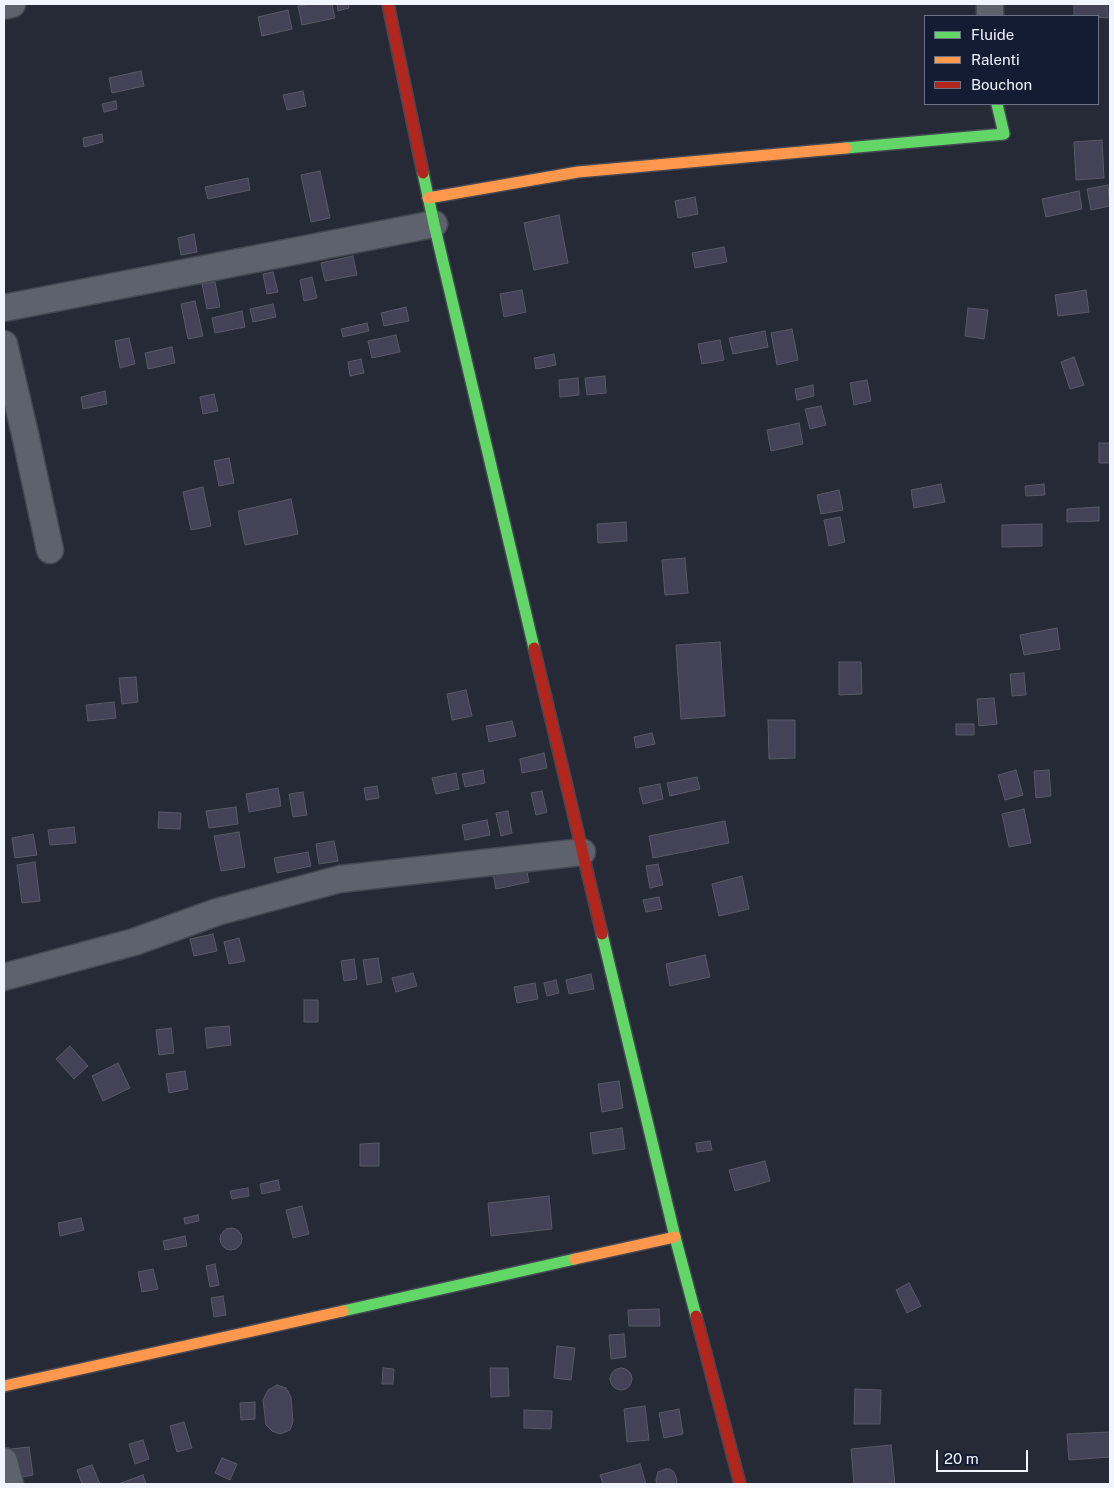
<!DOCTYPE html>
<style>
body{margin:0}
#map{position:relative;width:1114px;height:1488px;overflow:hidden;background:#252a36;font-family:"Public Sans",sans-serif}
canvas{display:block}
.frame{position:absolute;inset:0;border:5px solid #f1f5ff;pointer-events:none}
.legend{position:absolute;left:924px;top:15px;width:175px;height:90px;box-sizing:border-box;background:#141c34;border:1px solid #6c7385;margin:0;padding:6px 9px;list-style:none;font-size:15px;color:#f1f5ff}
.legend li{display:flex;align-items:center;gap:10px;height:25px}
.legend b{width:25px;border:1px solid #6c7385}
.scale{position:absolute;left:936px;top:1450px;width:92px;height:22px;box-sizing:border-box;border:2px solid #f1f5ff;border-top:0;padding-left:6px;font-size:15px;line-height:18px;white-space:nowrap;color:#f1f5ff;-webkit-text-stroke:4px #141c34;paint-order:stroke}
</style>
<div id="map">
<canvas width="1114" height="1488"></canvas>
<div class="frame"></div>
<ul class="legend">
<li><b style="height:6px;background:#63d668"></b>Fluide</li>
<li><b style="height:6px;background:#ff974d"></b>Ralenti</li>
<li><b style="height:6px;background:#b3261e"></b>Bouchon</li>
</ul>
<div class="scale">20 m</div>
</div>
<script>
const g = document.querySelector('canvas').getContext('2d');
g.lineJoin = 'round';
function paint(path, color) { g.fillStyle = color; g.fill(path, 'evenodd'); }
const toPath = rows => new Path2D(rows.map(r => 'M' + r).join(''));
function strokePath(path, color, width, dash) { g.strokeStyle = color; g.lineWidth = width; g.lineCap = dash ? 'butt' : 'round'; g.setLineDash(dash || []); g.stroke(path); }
const building = toPath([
 [311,4,332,4,335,18,302,25,298,6,311,4],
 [337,4,348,4,349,8,338,11,337,4],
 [1074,4,1107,4,1108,18,1074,16,1074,4],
 [288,10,292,29,262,36,258,17,288,10],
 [141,71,144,86,112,93,109,78,141,71],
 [303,91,306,106,287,110,283,95,303,91],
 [116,101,117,109,104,112,102,104,116,101],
 [102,134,103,142,84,147,83,138,102,134],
 [1102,140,1104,178,1076,180,1074,142,1102,140],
 [320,171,330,218,311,222,301,175,320,171],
 [248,178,250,190,208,199,205,187,248,178],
 [1108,185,1110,206,1091,210,1087,189,1108,185],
 [1079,191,1082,209,1046,217,1042,199,1079,191],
 [695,197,698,214,678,218,675,201,695,197],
 [559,215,568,263,534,270,524,223,559,215],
 [194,234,197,252,181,255,178,238,194,234],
 [724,247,727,262,695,268,692,253,724,247],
 [353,256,357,275,325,281,321,263,353,256],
 [273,272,278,292,267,294,263,274,273,272],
 [312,277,317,298,304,301,300,280,312,277],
 [215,282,220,307,207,309,202,284,215,282],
 [522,290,526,312,504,317,500,294,522,290],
 [1086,290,1089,312,1058,316,1055,295,1086,290],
 [195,301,203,336,188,339,181,304,195,301],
 [273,304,276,317,253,322,250,309,273,304],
 [406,307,409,321,384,326,381,313,406,307],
 [968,308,988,310,984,339,965,336,968,308],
 [242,311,245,327,215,333,212,318,242,311],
 [367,323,369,331,343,337,341,329,367,323],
 [792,329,798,360,777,365,771,333,792,329],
 [765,331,768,347,733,354,729,338,765,331],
 [396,335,400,352,372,358,368,341,396,335],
 [129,338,135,364,120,368,115,341,129,338],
 [720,340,724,360,702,364,698,344,720,340],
 [172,347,175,363,148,369,145,353,172,347],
 [554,354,556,365,536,369,534,358,554,354],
 [1074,357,1084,385,1070,389,1061,362,1074,357],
 [361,359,364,373,350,376,348,362,361,359],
 [605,376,606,393,587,395,585,378,605,376],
 [578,378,579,395,560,397,559,380,578,378],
 [867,380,871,401,854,405,850,383,867,380],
 [813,385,814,396,797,400,795,389,813,385],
 [105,391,107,404,83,409,81,397,105,391],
 [214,394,218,411,203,414,200,397,214,394],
 [821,406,826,425,810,429,805,409,821,406],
 [799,423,803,444,771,451,767,430,799,423],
 [1099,443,1110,443,1110,463,1099,463,1099,443],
 [229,458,234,483,219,486,214,461,229,458],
 [941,484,945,502,914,508,911,490,941,484],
 [1044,484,1045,495,1026,496,1025,486,1044,484],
 [203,487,211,526,191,530,183,492,203,487],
 [839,490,843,510,821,514,817,495,839,490],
 [291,499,298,534,245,545,238,511,291,499],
 [1099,507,1099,521,1067,522,1067,509,1099,507],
 [840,517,845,542,829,546,824,520,840,517],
 [626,522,627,541,598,543,597,524,626,522],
 [1042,524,1042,546,1002,547,1002,525,1042,524],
 [685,558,688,593,665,595,662,560,685,558],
 [1057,628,1060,649,1024,655,1020,635,1057,628],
 [720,642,725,716,681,719,676,645,720,642],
 [839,662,861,662,862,694,839,695,839,662],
 [1024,673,1026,695,1012,696,1010,674,1024,673],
 [136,677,138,702,122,704,119,678,136,677],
 [466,690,472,716,452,720,447,694,466,690],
 [994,698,997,724,979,726,977,699,994,698],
 [114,702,116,718,88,721,86,705,114,702],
 [768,720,795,720,795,758,769,759,768,720],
 [512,721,516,736,489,742,486,726,512,721],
 [956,724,974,724,974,735,956,735,956,724],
 [652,733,655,744,636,748,634,737,652,733],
 [544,753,547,768,522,773,520,759,544,753],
 [483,770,485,783,465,787,462,774,483,770],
 [1016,770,1023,795,1005,800,998,775,1016,770],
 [1049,770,1051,796,1036,798,1034,771,1049,770],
 [456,773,459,789,436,794,432,778,456,773],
 [697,777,700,789,670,796,667,783,697,777],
 [660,784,663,799,643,804,639,788,660,784],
 [377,786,379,798,366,800,364,788,377,786],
 [278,788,281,806,249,812,246,794,278,788],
 [542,791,547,812,536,815,531,793,542,791],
 [303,792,307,815,293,817,289,794,303,792],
 [236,807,238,824,209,828,206,811,236,807],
 [1024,809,1031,843,1009,847,1002,814,1024,809],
 [508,811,512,833,501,836,496,813,508,811],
 [159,812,181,813,180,829,158,828,159,812],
 [487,820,490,835,465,840,462,825,487,820],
 [725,821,729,843,653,858,649,836,725,821],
 [74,827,76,843,50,845,48,830,74,827],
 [239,832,245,867,221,871,214,836,239,832],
 [33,834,37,855,15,858,12,838,33,834],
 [334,841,338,861,319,864,316,844,334,841],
 [308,852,311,866,277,873,274,858,308,852],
 [35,862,40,901,22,903,17,865,35,862],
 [658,864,663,885,650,888,646,866,658,864],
 [526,867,529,882,496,889,493,874,526,867],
 [742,876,749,909,719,916,712,884,742,876],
 [659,897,662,909,646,912,643,900,659,897],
 [213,934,217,951,194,956,190,939,213,934],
 [239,938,245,961,229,964,224,942,239,938],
 [705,955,710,977,670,986,666,964,705,955],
 [378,958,382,982,367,985,363,960,378,958],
 [354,959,357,979,344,981,341,961,354,959],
 [413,973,417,986,396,992,392,978,413,973],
 [591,974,594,989,569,994,566,980,591,974],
 [556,980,559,993,547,996,544,983,556,980],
 [535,983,538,999,517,1003,514,987,535,983],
 [304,1000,318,1000,318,1022,304,1022,304,1000],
 [229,1026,231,1045,207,1048,205,1028,229,1026],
 [171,1028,174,1053,159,1055,156,1030,171,1028],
 [70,1046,88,1066,74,1079,56,1059,70,1046],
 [118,1063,130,1088,103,1101,92,1076,118,1063],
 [185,1071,188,1089,169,1093,166,1074,185,1071],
 [619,1081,623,1108,602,1112,598,1084,619,1081],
 [622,1128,625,1149,593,1154,590,1133,622,1128],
 [710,1141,712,1150,697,1152,696,1143,710,1141],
 [379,1143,379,1166,360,1166,360,1144,379,1143],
 [765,1161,770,1181,735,1191,729,1170,765,1161],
 [278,1180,280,1190,262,1194,260,1184,278,1180],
 [248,1188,249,1196,232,1199,230,1191,248,1188],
 [549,1196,552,1229,491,1236,488,1203,549,1196],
 [302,1206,309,1234,293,1238,286,1210,302,1206],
 [198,1215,199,1221,185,1224,184,1218,198,1215],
 [81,1218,84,1230,60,1236,58,1223,81,1218],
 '220 1239a11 11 0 1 1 22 0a11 11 0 1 1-22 0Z',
 [185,1236,187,1246,165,1250,163,1241,185,1236],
 [215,1264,219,1285,210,1287,206,1266,215,1264],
 [153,1269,158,1289,142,1292,138,1272,153,1269],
 [909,1283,921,1306,907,1313,896,1290,909,1283],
 [223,1296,226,1315,214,1317,211,1298,223,1296],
 [659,1309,660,1326,629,1326,628,1310,659,1309],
 [624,1334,626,1357,611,1359,609,1335,624,1334],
 [557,1346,575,1348,571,1380,554,1378,557,1346],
 [383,1368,394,1369,393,1384,382,1384,383,1368],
 [490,1368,508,1368,509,1396,491,1397,490,1368],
 '610 1379a11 11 0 1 1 22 0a11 11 0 1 1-22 0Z',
 [277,1385,286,1388,291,1397,293,1422,290,1430,280,1434,272,1431,266,1425,263,1400,268,1390,277,1385],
 [855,1389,881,1390,880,1424,854,1424,855,1389],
 [255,1402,255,1419,241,1420,240,1403,255,1402],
 [645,1406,649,1440,627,1442,624,1409,645,1406],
 [679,1409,683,1434,664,1438,659,1413,679,1409],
 [524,1410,552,1411,551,1429,524,1428,524,1410],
 [184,1422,192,1448,177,1452,170,1426,184,1422],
 [1110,1432,1110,1457,1069,1460,1067,1434,1110,1432],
 [143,1440,149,1459,135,1464,129,1444,143,1440],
 [891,1445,895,1484,854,1484,851,1449,891,1445],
 [29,1447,33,1475,16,1478,11,1449,29,1447],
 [222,1458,237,1464,230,1480,215,1473,222,1458],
 [640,1464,646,1484,603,1484,600,1475,640,1464],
 [92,1465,100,1484,82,1484,77,1470,92,1465],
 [666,1469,670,1469,674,1472,677,1480,676,1484,657,1484,656,1480,658,1472,666,1469],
 [143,1475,146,1484,118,1484,143,1475]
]);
const street = toPath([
 [4,6,12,4],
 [990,16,990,4],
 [4,308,434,224],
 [4,344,25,434,50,550],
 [4,977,134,942,217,912,340,879,582,852],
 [4,1461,10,1484]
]);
const fast = toPath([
 [846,148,1004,134,997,104],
 [423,173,434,224,534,648],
 [602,934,675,1237,696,1316],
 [343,1311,575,1259]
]);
const slow = toPath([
 [428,198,578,172,846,148],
 [575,1259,675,1237],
 [4,1386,343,1311]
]);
const jam = toPath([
 [388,4,423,173],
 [534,648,602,934],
 [696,1316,740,1484]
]);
paint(building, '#434257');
strokePath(building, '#585a65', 1);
strokePath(street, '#444852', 29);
strokePath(fast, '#444852', 14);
strokePath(slow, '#444852', 14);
strokePath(jam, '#444852', 14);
strokePath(street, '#5e626c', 26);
strokePath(fast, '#63d668', 11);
strokePath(slow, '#ff974d', 11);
strokePath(jam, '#b3261e', 11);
</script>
